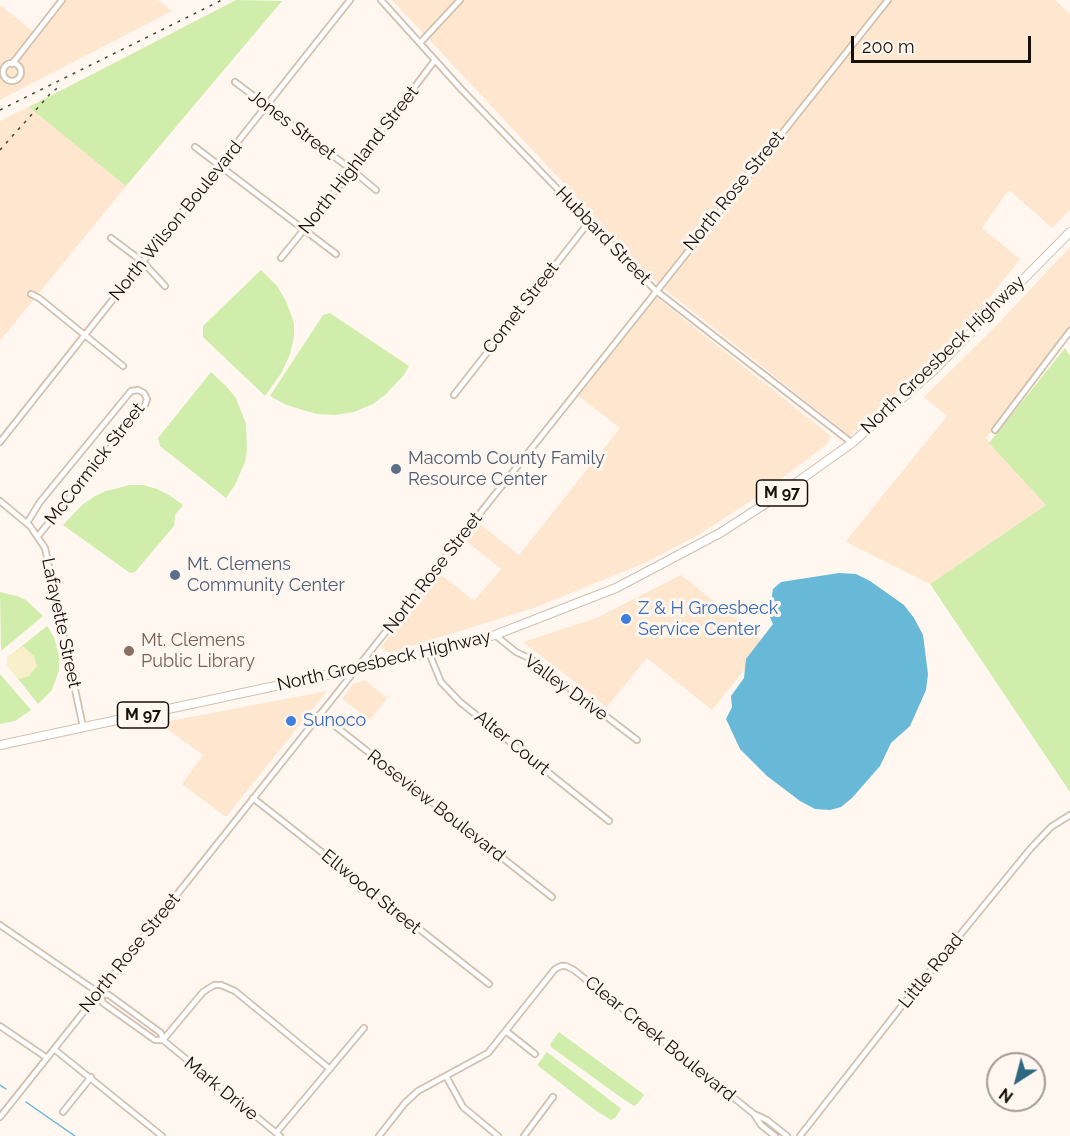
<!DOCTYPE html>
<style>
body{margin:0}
#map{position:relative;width:1070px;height:1136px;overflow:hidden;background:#fff7f0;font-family:Raleway,sans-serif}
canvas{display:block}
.north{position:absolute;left:986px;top:1052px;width:60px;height:60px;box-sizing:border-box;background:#fff7f0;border:2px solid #a29b94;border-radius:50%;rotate:216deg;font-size:16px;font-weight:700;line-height:24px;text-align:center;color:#16100a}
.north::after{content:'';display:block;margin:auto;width:21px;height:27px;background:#2e6780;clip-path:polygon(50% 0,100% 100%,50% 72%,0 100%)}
.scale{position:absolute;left:851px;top:36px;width:180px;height:27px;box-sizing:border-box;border:3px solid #16100a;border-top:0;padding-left:8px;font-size:18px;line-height:21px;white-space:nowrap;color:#16100a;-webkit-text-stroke:4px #fff7f0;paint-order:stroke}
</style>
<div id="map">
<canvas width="1070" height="1136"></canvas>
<div class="north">N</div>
<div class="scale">200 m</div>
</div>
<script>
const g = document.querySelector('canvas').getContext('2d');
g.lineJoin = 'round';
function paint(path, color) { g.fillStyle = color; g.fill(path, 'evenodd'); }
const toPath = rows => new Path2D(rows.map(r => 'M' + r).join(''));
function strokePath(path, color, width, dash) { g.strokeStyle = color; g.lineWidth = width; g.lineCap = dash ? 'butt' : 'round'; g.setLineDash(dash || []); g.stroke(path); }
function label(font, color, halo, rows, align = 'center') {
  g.font = font + ' Raleway,sans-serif'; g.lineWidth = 6; g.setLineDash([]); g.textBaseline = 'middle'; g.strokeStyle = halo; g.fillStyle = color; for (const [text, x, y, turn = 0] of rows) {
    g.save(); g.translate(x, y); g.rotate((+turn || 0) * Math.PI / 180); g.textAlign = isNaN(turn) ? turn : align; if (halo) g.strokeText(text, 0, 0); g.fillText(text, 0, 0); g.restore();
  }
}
const built = toPath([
 [67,0,158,0,172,11,0,100,0,5,39,36],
 [392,0,1055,0,1070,14,1070,210,1052,228,1009,190,982,228,1020,259,969,324,850,436,657,283],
 [76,83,157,148,0,341,0,121],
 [1070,247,1070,326,986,438,1047,504,930,584,850,544,846,541,947,416,924,397,996,326],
 [656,297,831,436,827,444,760,495,700,534,647,562,534,608,389,653,381,647,440,574,474,601,501,569,465,540,478,523,519,555,620,428,578,396],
 [681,575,766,643,712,710,647,658,607,707,523,642,596,618],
 [365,680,387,698,370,720,342,699,353,684],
 [327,691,226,817,182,784,203,755,159,723]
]);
const green = toPath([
 [236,0,282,1,126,186,29,107],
 [261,270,277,286,286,301,294,323,294,337,290,354,282,372,265,396,203,337,203,326],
 [330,313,409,366,404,375,386,394,373,404,354,412,335,415,317,414,286,405,270,396,323,315],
 [1065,348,1070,356,1070,792,930,584,1046,505,989,443],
 [211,372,227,387,236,398,246,424,247,450,245,462,235,485,226,498,160,446,158,438],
 [130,485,143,485,157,489,169,495,183,505,175,515,174,526,135,572,130,573,63,525,82,505,95,496,106,491],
 [0,592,17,596,26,600,43,616,1,651],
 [47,626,54,637,59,656,59,670,52,690,38,704,7,665,7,658],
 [0,674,31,710,15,721,0,724],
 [559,1032,642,1093,644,1095,638,1103,634,1106,619,1096,551,1047,550,1044],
 [547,1052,619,1107,621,1109,615,1118,611,1120,595,1110,537,1065]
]);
const sand = toPath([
 [23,646,34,656,37,666,29,676,20,679,17,678,7,665,7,658]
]);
const water = toPath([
 [839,573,856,574,870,581,904,605,914,618,923,635,928,674,926,690,910,726,891,743,880,766,852,798,841,807,830,810,815,809,800,801,767,776,740,749,726,719,732,707,731,696,744,678,746,659,773,624,769,615,773,589,781,582]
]);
const stream = toPath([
 [0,1085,6,1089],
 [26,1102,75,1136]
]);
const street = toPath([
 [381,0,462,90,655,290,852,443],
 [420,43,460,0],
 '3 72a9 9 0 1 1 18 0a9 9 0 1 1-18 0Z',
 [12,64,62,0],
 [235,82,352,170,376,190],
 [195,147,336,254],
 [111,238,143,262,165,286],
 [281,258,352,170,435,60],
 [31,294,39,298,123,366],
 [454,395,589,222],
 [995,430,1070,331],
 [0,442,350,0],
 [0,501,30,526,45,548,83,727],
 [27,523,40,502,131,391,138,390,144,393,147,399,145,405,38,536],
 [495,635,516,652,531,659,637,740],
 [429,653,441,682,460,702,609,821],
 [320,714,552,897],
 [253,798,489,984],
 [0,925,99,993,109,995,161,1033,163,1040,155,1040,103,1003,99,993],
 [0,1026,47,1058],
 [506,1031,535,1054],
 [54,1049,162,1136],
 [446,1076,463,1107,498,1136],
 [63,1112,91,1077],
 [0,1117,888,0],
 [276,1133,364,1028],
 [280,1136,163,1040,203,992,214,985,221,985,235,991,330,1069],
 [379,1136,405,1103,418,1091,488,1053,555,969,561,966,566,966,574,970,754,1114],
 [524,1136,553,1097],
 [775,1136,761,1125,754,1114,767,1120,787,1136],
 [800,1136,901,1007,1031,848,1051,827,1070,815]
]);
const primary = toPath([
 [0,745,429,653,495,635,616,588,720,533,779,495,852,443,934,370,1070,232]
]);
const rail = toPath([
 [0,110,222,0],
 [0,150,50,94,61,85]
]);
const markers = [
 [396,469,6,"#5c6f8a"],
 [175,575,6,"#5c6f8a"],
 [626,619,6,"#3f7fe0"],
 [129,651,6,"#8d6e63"],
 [291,721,6,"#3f7fe0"]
];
const shields = [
 [782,493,51],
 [143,715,51]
];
const shieldNames = [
 ["M 97",782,493],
 ["M 97",143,715]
];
const streetNames = [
 ["Jones Street",292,125,37],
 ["North Highland Street",359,160,-52],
 ["North Rose Street",734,191,-51],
 ["North Wilson Boulevard",176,221,-51],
 ["Hubbard Street",603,236,46],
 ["Comet Street",521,308,-52],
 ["North Groesbeck Highway",943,355,-44],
 ["McCormick Street",95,464,-52],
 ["North Rose Street",433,573,-52],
 ["Lafayette Street",61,623,78],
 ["North Groesbeck Highway",384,661,-13],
 ["Valley Drive",566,688,36],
 ["Alter Court",512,743,39],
 ["Roseview Boulevard",436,806,38],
 ["Ellwood Street",371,892,39],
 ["North Rose Street",130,953,-51],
 ["Little Road",931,971,-51],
 ["Clear Creek Boulevard",660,1039,39],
 ["Mark Drive",221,1089,39]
];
const serviceNames = [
 ["Macomb County Family",408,459],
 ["Resource Center",408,480],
 ["Mt. Clemens",187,565],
 ["Community Center",187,586]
];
const shopNames = [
 ["Z & H Groesbeck",638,609],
 ["Service Center",638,630],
 ["Sunoco",303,721]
];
const educationNames = [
 ["Mt. Clemens",141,641],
 ["Public Library",141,662]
];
paint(built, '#ffe7cf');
paint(green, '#d1edac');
paint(sand, '#f9efca');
paint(water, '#67b9d7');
strokePath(stream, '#67b9d7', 1.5);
strokePath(street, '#d2c0af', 8);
strokePath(primary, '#d2c0af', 10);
strokePath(street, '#fff', 4.5);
strokePath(primary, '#fff', 8);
strokePath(rail, '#4b453f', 1.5, [3, 6]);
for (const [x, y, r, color] of markers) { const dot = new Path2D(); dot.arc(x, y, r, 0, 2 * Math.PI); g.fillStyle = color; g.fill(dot); strokePath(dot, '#fff7f0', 2); }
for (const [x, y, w] of shields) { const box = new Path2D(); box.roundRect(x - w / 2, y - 13, w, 26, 4.5); g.fillStyle = '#fff7f0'; g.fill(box); strokePath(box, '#16100a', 1.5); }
label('bold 16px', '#16100a', null, shieldNames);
label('18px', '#16100a', '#fff7f0', streetNames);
label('18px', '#4e5e75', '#fff7f0', serviceNames, 'left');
label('18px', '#366cbe', '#fff7f0', shopNames, 'left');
label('18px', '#785e54', '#fff7f0', educationNames, 'left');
</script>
